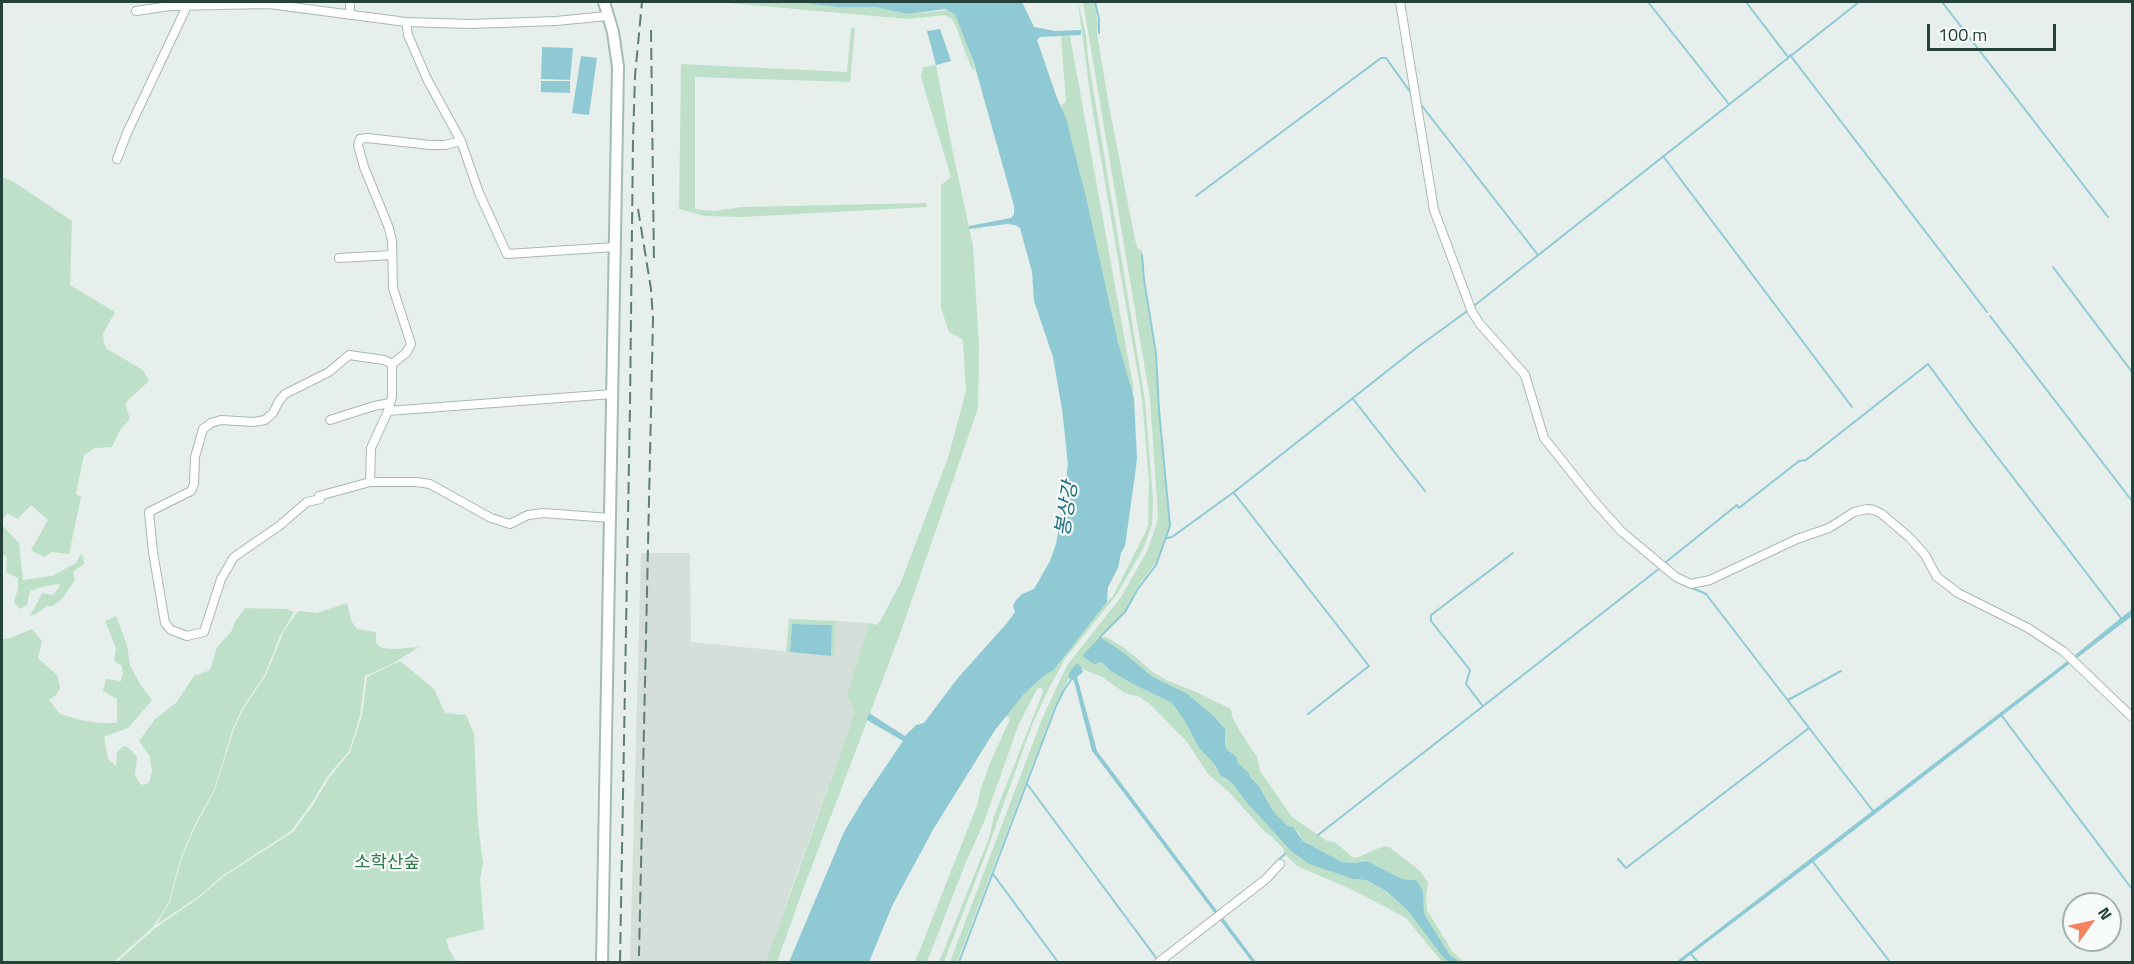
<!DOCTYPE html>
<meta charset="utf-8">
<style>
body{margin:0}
#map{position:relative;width:2134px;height:964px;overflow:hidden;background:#e6efeb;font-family:"Titillium Web",sans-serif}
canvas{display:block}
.frame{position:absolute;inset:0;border:3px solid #24423a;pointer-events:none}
.north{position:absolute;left:2062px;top:892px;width:60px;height:60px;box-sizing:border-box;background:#f7fbf9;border:2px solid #a3b1ad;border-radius:50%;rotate:57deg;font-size:16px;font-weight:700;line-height:24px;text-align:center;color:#24423a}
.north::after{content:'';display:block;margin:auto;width:21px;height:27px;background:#f4845f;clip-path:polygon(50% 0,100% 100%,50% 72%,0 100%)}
.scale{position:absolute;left:1927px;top:24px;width:129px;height:27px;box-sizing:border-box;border:3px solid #24423a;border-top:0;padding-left:8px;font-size:18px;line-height:21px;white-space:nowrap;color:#24423a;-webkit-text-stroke:4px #f7fbf9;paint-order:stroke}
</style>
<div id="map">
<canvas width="2134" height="964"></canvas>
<div class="frame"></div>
<div class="north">N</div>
<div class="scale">100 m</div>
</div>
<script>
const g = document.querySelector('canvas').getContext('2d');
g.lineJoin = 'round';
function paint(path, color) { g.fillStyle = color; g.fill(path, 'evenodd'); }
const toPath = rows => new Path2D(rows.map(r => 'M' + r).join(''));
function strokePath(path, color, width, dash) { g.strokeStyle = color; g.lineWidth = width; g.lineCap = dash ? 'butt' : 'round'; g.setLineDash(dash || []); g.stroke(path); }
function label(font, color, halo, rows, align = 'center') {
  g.font = font + ' "Titillium Web","Noto Sans KR",sans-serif'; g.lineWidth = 4.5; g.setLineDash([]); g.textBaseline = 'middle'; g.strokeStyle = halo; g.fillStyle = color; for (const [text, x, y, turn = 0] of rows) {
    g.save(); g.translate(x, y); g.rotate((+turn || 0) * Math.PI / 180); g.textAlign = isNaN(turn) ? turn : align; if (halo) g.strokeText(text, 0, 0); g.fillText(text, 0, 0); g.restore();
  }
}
const built = toPath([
 [641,553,690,553,691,642,834,656,836,621,869,623,848,696,855,712,790,892,767,962,630,962]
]);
const green = toPath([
 [717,2,794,2,837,7,861,6,883,8,908,14,950,10,955,14,960,23,976,71,971,67,955,24,951,18,944,15,908,19],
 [1078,2,1086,35,1088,58,1145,400,1153,499,1152,525,1143,549,1117,594,1065,659,1049,688,1032,725,988,848,944,962,939,962,989,838,994,816,1043,692,1041,687,1037,689,1019,724,984,822,966,862,927,962,915,962,978,803,980,791,990,763,1010,719,1005,715,1024,694,1046,674,1053,671,1107,602,1113,596,1148,527,1149,481,1142,399,1091,101],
 [1083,2,1094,2,1098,24,1097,34,1110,111,1135,240,1138,249,1142,250,1143,280,1155,354,1170,526,1159,558,1136,589,1125,612,1083,656,1102,662,1109,670,1131,683,1172,703,1184,720,1199,748,1215,765,1216,769,1224,779,1232,783,1247,803,1292,852,1309,864,1353,879,1366,880,1385,891,1408,911,1449,962,1442,962,1406,918,1355,891,1297,866,1285,854,1283,848,1272,837,1265,832,1229,792,1208,774,1187,742,1151,705,1140,697,1125,693,1102,677,1082,669,1080,665,1069,678,1055,706,957,962,950,962,1042,719,1060,680,1068,664,1121,597,1147,551,1156,526,1158,516,1150,399],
 [851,28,855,28,850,82,695,77,695,209,714,211,742,207,926,203,926,207,742,217,705,216,679,209,681,64,847,72],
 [1061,36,1070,36,1134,391,1131,391,1125,373,1080,172,1061,105,1066,102],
 [936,65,952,148,973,246,979,347,978,408,900,634,801,895,777,962,766,962,855,712,847,696,869,623,878,625,901,582,948,458,966,391,963,340,949,332,941,308,941,185,951,177,921,77,923,67],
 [2,177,14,182,72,221,70,285,115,312,103,334,104,343,107,349,143,370,149,381,125,403,130,419,120,430,112,447,95,448,84,455,76,494,81,497,69,554,52,552,44,557,31,550,48,520,31,505,18,519,7,513,2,520],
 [2,525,19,543,23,580,52,576,76,563,80,555,83,556,84,564,73,572,75,580,62,599,53,606,47,606,36,614,29,616,34,609,42,593,53,595,60,586,58,584,45,586,30,591,27,605,20,609,14,602,18,589,18,578,6,572,7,557,2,554],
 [347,603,352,622,357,629,376,632,376,643,382,648,394,649,419,647,392,664,365,676,360,716,349,751,327,777,311,804,291,831,222,876,199,896,156,925,170,902,181,860,194,829,215,790,234,729,244,708,266,675,284,631,298,611,317,613],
 [245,608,286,609,294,612,279,638,265,674,243,707,233,728,214,790,193,828,180,860,169,902,153,927,114,962,2,962,2,639,10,638,32,629,42,641,38,658,57,675,60,688,56,695,49,700,60,714,81,720,99,723,117,723,117,699,103,691,106,679,121,681,123,674,122,666,114,661,116,648,105,621,116,616,127,645,130,665,140,684,152,700,128,728,104,737,108,759,116,766,117,753,123,746,129,748,137,757,135,775,141,785,149,783,152,771,150,757,139,741,155,719,176,703,194,676,210,670,217,647,231,632,235,622],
 [789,619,836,621,834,656,831,656,832,625,792,624,790,652,786,652],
 [1100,637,1106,637,1126,649,1154,673,1168,681,1196,692,1231,709,1232,716,1241,733,1257,757,1260,771,1292,817,1327,841,1335,842,1352,857,1356,858,1384,846,1389,847,1419,870,1428,882,1426,896,1427,910,1452,951,1464,962,1460,962,1450,955,1427,919,1424,912,1423,891,1412,879,1402,879,1367,861,1354,863,1342,862,1303,841,1298,832,1288,826,1273,811,1259,786,1250,777,1249,773,1237,762,1237,757,1227,750,1222,725,1214,716,1186,693,1153,677,1123,652],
 [400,661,434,689,445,713,466,715,474,734,478,824,483,864,480,879,484,929,446,939,448,947,455,960,465,962,117,962,154,929,200,897,223,877,293,832,313,805,329,778,350,752,362,716,367,677]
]);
const water = toPath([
 [794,2,1022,2,1034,27,1056,31,1081,30,1081,35,1040,37,1037,40,1057,98,1066,118,1086,197,1118,342,1134,398,1137,459,1135,475,1125,546,1121,553,1118,568,1108,587,1107,602,1053,671,1046,674,1024,694,995,730,934,828,893,904,869,962,789,962,844,832,863,800,903,741,867,720,869,713,905,736,916,725,924,723,957,679,1007,623,1015,612,1013,606,1016,600,1022,594,1034,589,1050,561,1056,544,1064,501,1068,464,1062,409,1053,357,1034,301,1032,272,1020,228,1015,225,1007,224,969,229,969,226,1011,218,1014,214,1014,206,974,63,955,14,945,9,908,14,876,7,837,7],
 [940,29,951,61,936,65,927,31],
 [542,47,573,48,570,80,541,79],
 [581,56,597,58,589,115,572,113],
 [541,81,570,81,570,93,541,92],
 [2132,609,2132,616,2077,658,2075,655],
 [792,624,832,625,831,656,790,652],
 [1100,637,1123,652,1153,677,1186,693,1214,716,1225,729,1225,743,1227,750,1237,757,1237,762,1249,773,1250,777,1259,786,1273,811,1288,826,1293,827,1303,841,1342,862,1354,863,1367,861,1402,879,1416,880,1423,891,1424,912,1427,919,1450,955,1460,962,1449,962,1443,957,1408,911,1386,891,1366,880,1353,879,1309,864,1292,852,1247,803,1232,783,1220,775,1215,765,1199,748,1184,720,1172,703,1131,683,1109,670,1102,662,1094,664,1082,656],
 [2070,659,2073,661,1813,862,1681,962,1676,962],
 [1076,664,1080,665,1083,672,1077,677,1097,751,1218,912,1216,915,1092,751,1074,681,1069,678,1069,673],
 [1223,918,1256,962,1252,962,1220,920]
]);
const stream = toPath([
 [1095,2,1099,19,1099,33],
 [1648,2,1728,103],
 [1746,2,1788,57],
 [1942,2,2108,217],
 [1790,55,1987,312],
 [1422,106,1538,255],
 [1663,156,1852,407],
 [1196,196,1381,58,1386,58,1411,93],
 [2053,267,2132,372],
 [1475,305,1859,2],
 [1990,316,2132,501],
 [1353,399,1425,491],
 [1234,493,1369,666,1308,714],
 [1167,538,1172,537,1234,492,1415,349,1470,309],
 [1666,562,1737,505,1739,508,1799,461,1806,460,1928,364,1975,428,2121,618],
 [1683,584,1706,594,1873,811],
 [1100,637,1125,612,1137,590,1156,565,1170,526,1159,410,1156,354,1144,280,1142,255],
 [1788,700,1841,671],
 [1482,705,1466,684,1470,670,1431,621,1431,615,1513,553],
 [2002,716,2132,889],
 [1027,784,1157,959],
 [1318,835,1660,568],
 [1618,859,1626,868,1809,728],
 [1813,862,1890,962],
 [1273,867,1276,862,1285,854],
 [993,874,1058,962],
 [1691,954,1698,962],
 [959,962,1056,706,1064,690,1071,680]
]);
const minor = toPath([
 [350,2,350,15],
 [1400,2,1434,210,1472,312,1480,324,1525,375,1544,438,1595,502,1621,531,1676,577,1691,584,1710,580,1797,539,1829,528,1854,512,1867,509,1874,510,1882,514,1910,538,1925,555,1937,577,1945,583,1958,593,2028,628,2063,651,2132,717],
 [136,11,170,6,269,4,406,22,470,24,556,21,607,16],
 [406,22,408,35,427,79,461,141,479,193,507,254,615,247],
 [117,159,127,133,187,6],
 [339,258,392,255],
 [392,364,384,360,349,355,329,372,285,394,279,401,273,413,265,420,254,422,221,420,211,423,203,429,195,457,194,484,191,491,149,512,153,552,163,611,165,623,171,630,187,636,204,632,221,579,234,557,279,526,307,502,320,499,319,496,370,482,416,482,430,484,491,518,510,524,528,515,543,513,610,518],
 [388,411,612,394],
 [330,420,374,406,390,403],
 [370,482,371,448,388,411,392,397,392,364,406,353,411,344,393,288,392,241,389,228,364,167,358,145,360,139,367,138,430,145,445,145,461,141],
 [1159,962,1266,879,1280,864]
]);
const secondary = toPath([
 [602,962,618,67,613,32,604,2]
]);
const rail = toPath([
 [651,30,654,263],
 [638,209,651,289,653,319,639,956],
 [620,962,630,407,633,140,635,76,642,2]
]);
const parkNames = [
 ["소학산숲",387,864]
];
const waterNames = [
 ["봉상강",1068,509,-81]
];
paint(built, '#d4dfda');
paint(green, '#bfe0c8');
paint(water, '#8ec9d4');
strokePath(stream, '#8ec9d4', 2);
strokePath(minor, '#a8b8b2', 10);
strokePath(secondary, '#a4bbb3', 14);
strokePath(minor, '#fff', 8);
strokePath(secondary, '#fff', 10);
strokePath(rail, '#5f7d75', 2, [12, 6]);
label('18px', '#2d7a4b', '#f7fbf9', parkNames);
label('italic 20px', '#1c6f80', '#f7fbf9', waterNames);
</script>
